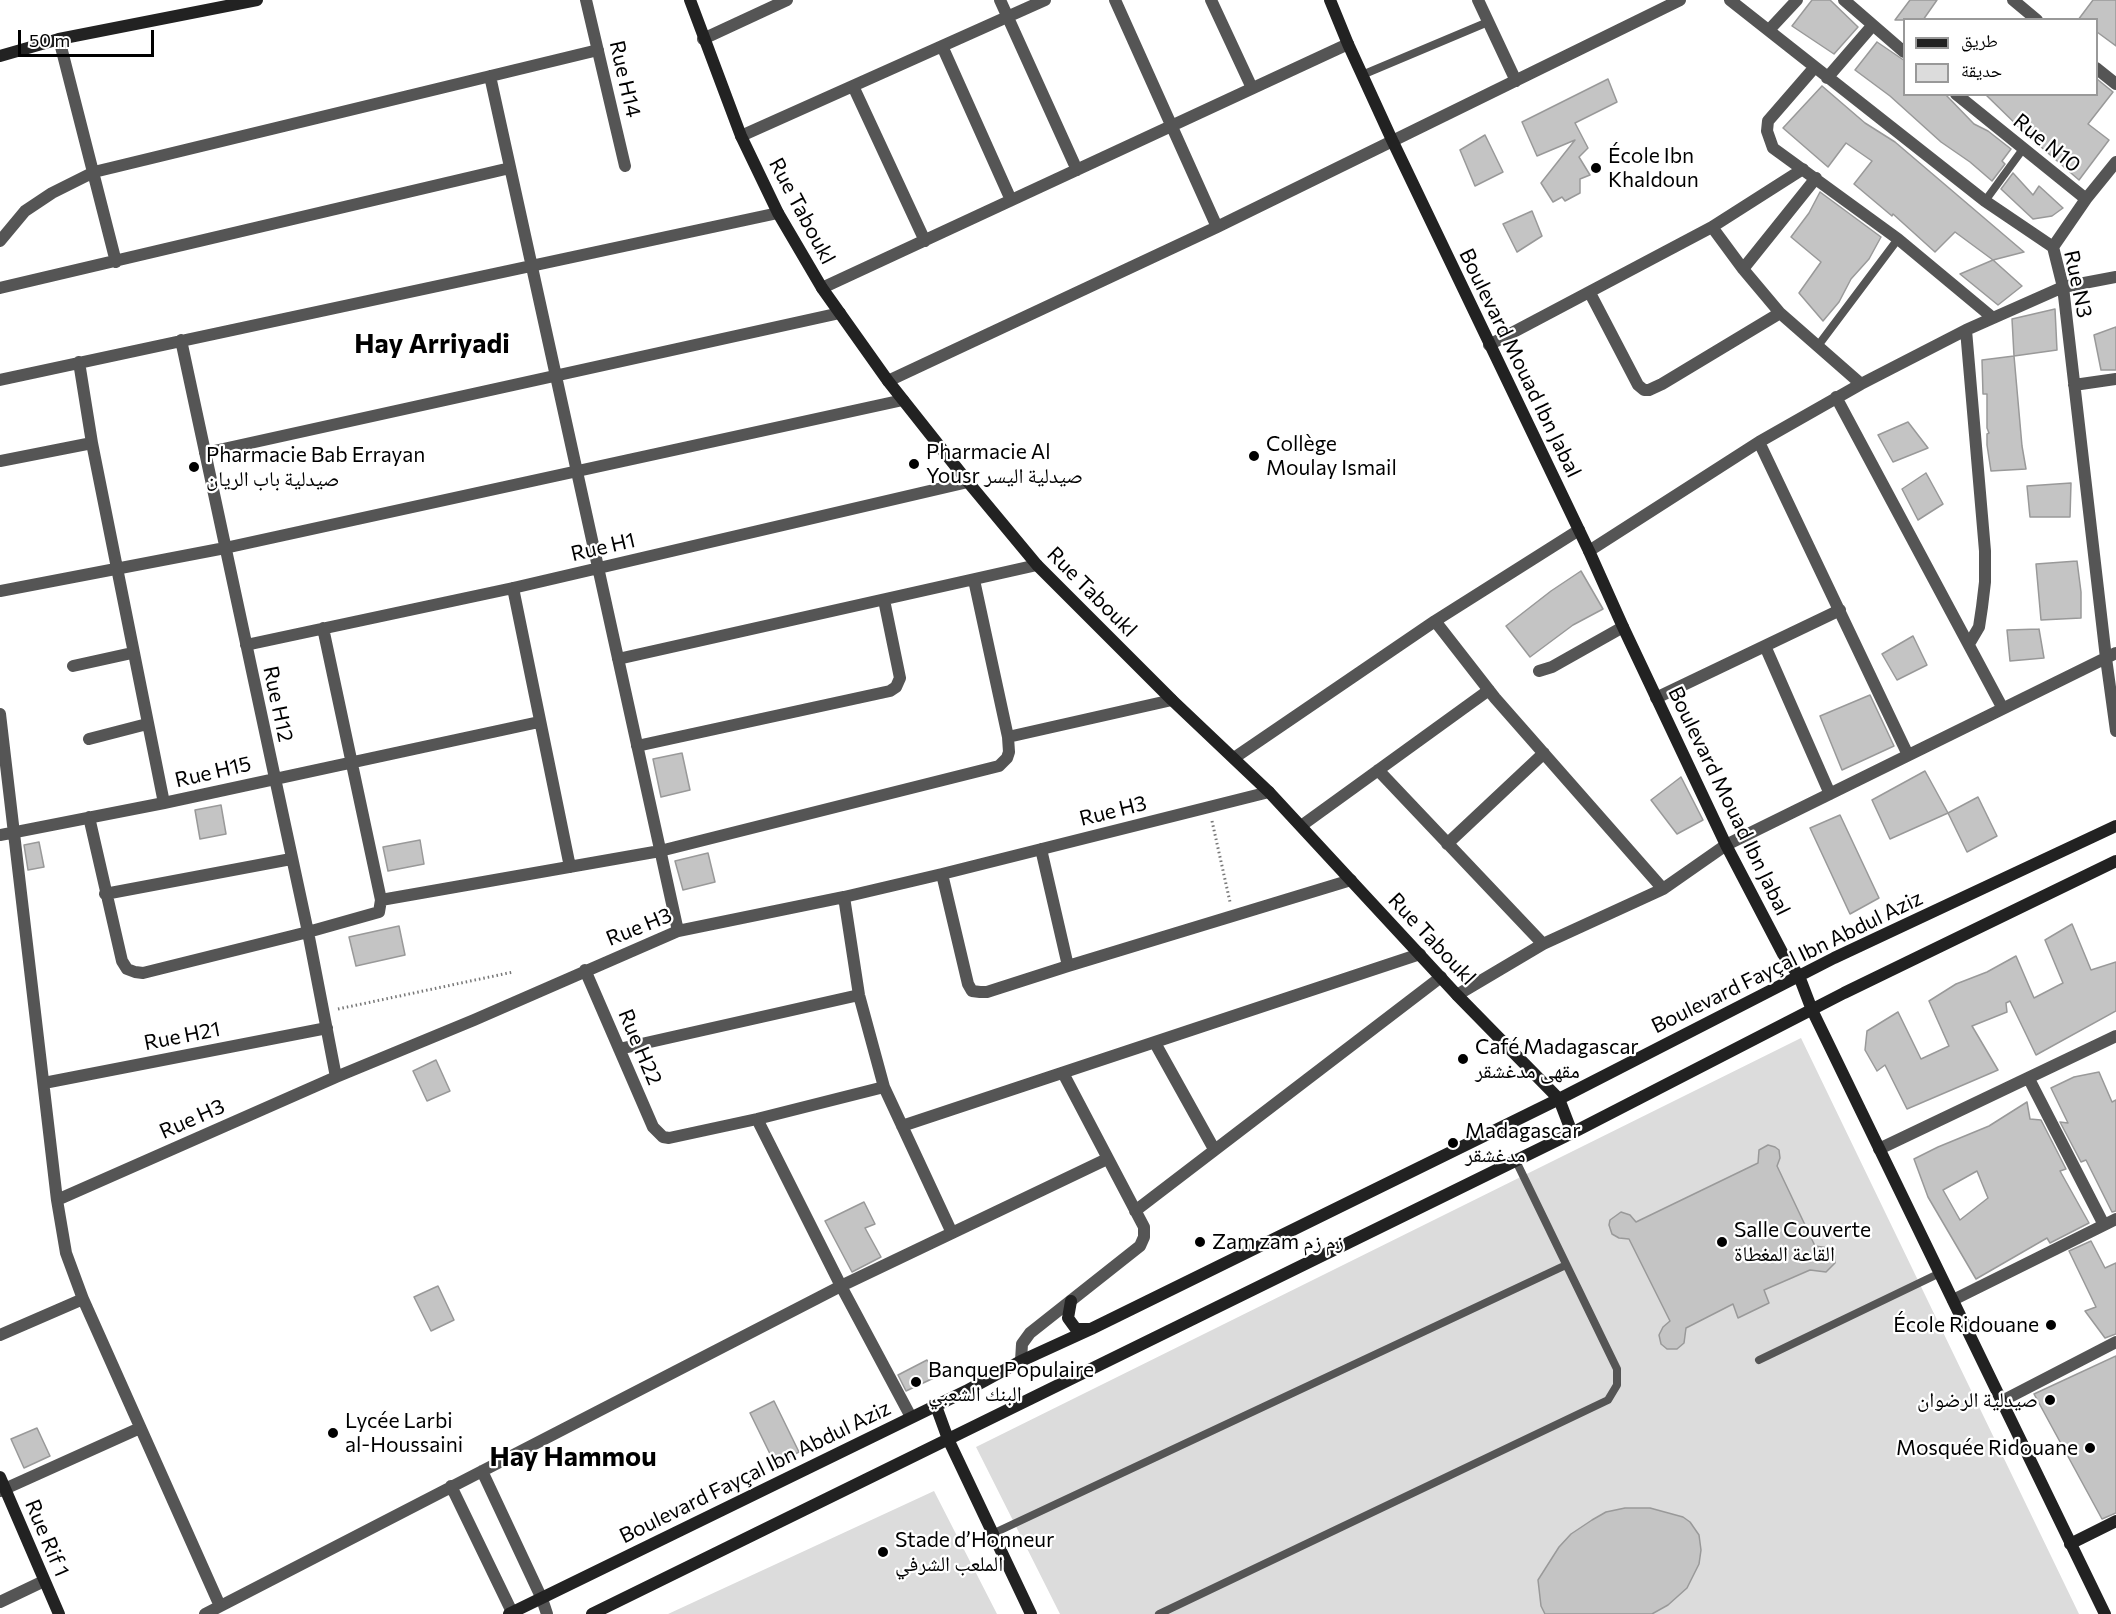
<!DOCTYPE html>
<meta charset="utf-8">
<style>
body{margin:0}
#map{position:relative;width:2116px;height:1614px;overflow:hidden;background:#fff;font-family:Commissioner,"Noto Naskh Arabic",sans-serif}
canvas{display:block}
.legend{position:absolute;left:1903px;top:18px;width:195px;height:78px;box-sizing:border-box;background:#fff;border:2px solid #999;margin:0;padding:8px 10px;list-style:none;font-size:18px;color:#000}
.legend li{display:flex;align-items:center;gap:12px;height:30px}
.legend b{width:30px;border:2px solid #999}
.scale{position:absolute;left:18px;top:30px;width:136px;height:27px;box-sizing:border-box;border:3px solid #000;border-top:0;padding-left:8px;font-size:18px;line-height:21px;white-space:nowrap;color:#000;-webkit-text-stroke:4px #fff;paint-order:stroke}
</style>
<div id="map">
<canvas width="2116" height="1614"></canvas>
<ul class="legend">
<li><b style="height:8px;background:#222"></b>طريق</li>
<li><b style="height:16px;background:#dcdcdc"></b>حديقة</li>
</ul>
<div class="scale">50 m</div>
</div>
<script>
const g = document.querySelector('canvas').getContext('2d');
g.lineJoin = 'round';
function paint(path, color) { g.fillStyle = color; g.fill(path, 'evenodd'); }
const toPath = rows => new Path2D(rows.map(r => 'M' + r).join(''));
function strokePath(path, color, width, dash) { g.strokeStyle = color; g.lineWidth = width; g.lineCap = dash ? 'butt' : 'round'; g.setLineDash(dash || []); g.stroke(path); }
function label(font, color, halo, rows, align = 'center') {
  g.font = font + ' Commissioner,"Noto Naskh Arabic",sans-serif'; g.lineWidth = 4.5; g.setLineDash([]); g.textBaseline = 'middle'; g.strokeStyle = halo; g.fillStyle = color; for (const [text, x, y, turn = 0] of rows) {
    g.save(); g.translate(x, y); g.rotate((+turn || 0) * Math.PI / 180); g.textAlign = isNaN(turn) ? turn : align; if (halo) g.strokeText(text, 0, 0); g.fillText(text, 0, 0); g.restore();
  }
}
const green = toPath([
 [1801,1038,2079,1614,1060,1614,976,1447],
 [934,1491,997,1614,668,1614]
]);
const building = toPath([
 [1812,0,1830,0,1858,27,1834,54,1792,26,1812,0],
 [1910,0,1937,0,1923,20,1895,20,1910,0],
 [2093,0,2116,0,2116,46,2097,32,2097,20,2078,20,2093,0],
 [1877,42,1905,61,1905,94,1945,94,1974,124,1988,131,2011,149,2002,161,2005,164,1992,181,1970,162,1941,142,1890,96,1855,70,1877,42],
 [1608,79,1617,102,1575,123,1588,148,1579,157,1590,175,1580,179,1580,193,1565,201,1562,197,1553,202,1541,183,1575,140,1537,156,1522,122,1608,79],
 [2097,79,2113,92,2088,124,2109,140,2079,180,2025,133,1985,94,2097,94,2097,79],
 [1822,86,1865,123,1895,142,2024,252,1993,260,1955,232,1935,252,1893,214,1892,216,1854,184,1872,161,1846,143,1828,167,1783,128,1822,86],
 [1485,135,1503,172,1475,186,1460,150,1485,135],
 [2013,173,2033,195,2039,186,2063,208,2052,216,2033,219,2001,189,2013,173],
 [1820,192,1881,237,1869,259,1851,279,1839,302,1823,321,1799,293,1821,262,1791,237,1809,213,1820,192],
 [1532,211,1542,236,1517,252,1503,224,1532,211],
 [1993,260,2022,286,1998,305,1960,274,1993,260],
 [2055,309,2057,350,2014,356,2012,319,2055,309],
 [2116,327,2116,370,2101,370,2094,335,2116,327],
 [2014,356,2022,446,2026,469,1991,471,1987,445,1987,434,1989,433,1987,428,1987,394,1983,394,1982,360,2014,356],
 [1908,422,1928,448,1893,462,1878,435,1908,422],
 [1926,473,1943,504,1918,520,1902,489,1926,473],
 [2071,483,2070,517,2030,517,2027,486,2071,483],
 [2077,561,2081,592,2081,618,2041,620,2036,564,2077,561],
 [1581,571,1603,609,1573,625,1530,657,1506,626,1551,591,1581,571],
 [2039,629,2044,658,2010,661,2007,630,2039,629],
 [1913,636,1927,665,1897,680,1882,654,1913,636],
 [1870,695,1894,746,1842,770,1820,716,1870,695],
 [682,753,690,790,661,797,653,759,682,753],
 [1925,771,1948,813,1890,839,1872,800,1925,771],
 [1681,777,1703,820,1677,834,1651,800,1681,777],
 [1978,797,1997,836,1967,852,1948,813,1978,797],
 [221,805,226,834,200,839,195,810,221,805],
 [1840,815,1879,898,1850,914,1810,828,1840,815],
 [420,840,424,864,388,871,383,847,420,840],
 [39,842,44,867,28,870,24,845,39,842],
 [708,853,715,882,683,890,675,861,708,853],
 [2072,924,2091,970,2116,962,2116,1011,2036,1055,2010,1001,2006,1003,2007,1012,1972,1026,1998,1070,1907,1109,1885,1065,1877,1071,1865,1050,1867,1031,1898,1012,1921,1059,1949,1046,1929,1001,1956,984,1987,972,2016,956,2034,998,2063,983,2045,940,2072,924],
 [399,926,405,955,356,966,349,937,399,926],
 [436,1060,450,1091,427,1101,413,1071,436,1060],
 [2099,1072,2112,1102,2116,1100,2116,1211,2112,1212,2086,1160,2081,1162,2060,1122,2068,1123,2051,1088,2074,1077,2099,1072],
 [2027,1102,2030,1119,2041,1120,2066,1169,2060,1171,2089,1223,2050,1243,2047,1238,1976,1279,1928,1197,1914,1159,1938,1147,1989,1126,2027,1102],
 [1977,1171,1988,1198,1960,1220,1943,1190,1977,1171],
 [1768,1145,1775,1147,1779,1150,1780,1158,1777,1166,1815,1246,1829,1248,1835,1256,1835,1263,1826,1272,1810,1270,1764,1290,1769,1303,1738,1318,1733,1304,1686,1328,1684,1343,1677,1349,1667,1349,1661,1344,1659,1335,1663,1327,1670,1321,1629,1239,1619,1238,1612,1234,1609,1225,1610,1220,1621,1212,1630,1215,1636,1222,1758,1163,1759,1150,1768,1145],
 [864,1202,875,1224,865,1228,881,1257,852,1272,825,1221,864,1202],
 [2091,1241,2105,1268,2116,1263,2116,1334,2105,1338,2085,1311,2096,1307,2069,1251,2091,1241],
 [438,1286,454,1320,431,1331,414,1297,438,1286],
 [2116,1356,2116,1513,2102,1519,2034,1394,2116,1356],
 [927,1360,936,1377,906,1391,898,1375,927,1360],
 [774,1401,799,1452,775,1464,750,1413,774,1401],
 [37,1428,50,1456,24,1468,11,1439,37,1428],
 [1625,1508,1650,1508,1683,1517,1690,1522,1699,1535,1701,1550,1699,1564,1687,1588,1668,1605,1652,1614,1545,1614,1541,1606,1538,1580,1559,1547,1571,1534,1592,1520,1606,1512,1625,1508]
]);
const path = toPath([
 [1212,821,1230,902],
 [338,1009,513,972]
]);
const lane = toPath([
 [1362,75,1488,22],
 [1985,201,2023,149],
 [1817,347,1898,239],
 [1759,1360,1940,1273],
 [992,1534,1566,1265],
 [1159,1614,1608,1400,1617,1385,1617,1369,1516,1161]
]);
const street = toPath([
 [586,0,625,166],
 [1000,0,1077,170],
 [1115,0,1217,227],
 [1211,0,1252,88],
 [1478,0,1516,81],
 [1730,0,1985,201,2053,247,2063,287,2106,658,2116,731],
 [1844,0,1904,52],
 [2013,0,2037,20],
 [1769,30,1797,0],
 [59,39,116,262],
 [703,39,787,0],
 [942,46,1011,200],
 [1814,68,1768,121,1767,131,1773,148,1898,239,1993,318],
 [2096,68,2116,84],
 [490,76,678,931],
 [1827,78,1872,26],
 [853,86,925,241],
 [1956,94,2086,199],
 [741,136,1045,0],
 [1712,227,1743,269,1780,313,1861,384],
 [0,241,25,211,52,193,94,172,598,50],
 [2053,247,2086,199,2116,162],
 [1743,269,1816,178],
 [0,288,510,168],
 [822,288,1348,44],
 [1590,293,1638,385,1644,390,1649,390,1662,384,1780,313],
 [1966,330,1985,551,1985,582,1982,607,1979,627,1969,644],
 [181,340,308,932,336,1077],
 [1489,345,1712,227,1803,169],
 [79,362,92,443,164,803],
 [0,380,778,213],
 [888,381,1217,227,1680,0],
 [2074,385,2116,379],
 [1836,397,2002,707],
 [1759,442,1908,755],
 [205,453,840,313],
 [0,461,92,443],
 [1589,551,1759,442,1861,384,1966,330,2063,287,2116,277],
 [513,588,570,867],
 [0,591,225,548,903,400],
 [1435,621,1495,698,1663,889],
 [246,645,513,588,968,482],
 [1765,646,1830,794],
 [618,659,1037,565],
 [73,666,132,653],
 [1539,671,1552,667,1623,627],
 [1656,698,1840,610],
 [0,714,57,1200,66,1253,83,1299,220,1606],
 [1008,737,1172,700],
 [89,739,147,724],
 [637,746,890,691,896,687,900,678,884,600],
 [1234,758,1435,621,1579,530],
 [1378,770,1543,944],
 [89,817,122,961,127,969,135,972,143,973,308,932,379,912,381,900,323,628],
 [1301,826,1489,690],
 [0,835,164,803,539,722],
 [1447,844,1544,753],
 [1041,849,1068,966],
 [942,874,968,984,972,991,980,992,987,992,1068,966,1351,880],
 [105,894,291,859],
 [844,897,859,995,884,1087,952,1233],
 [381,900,660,851,999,766,1007,758,1009,752,1008,737,974,580],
 [585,970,653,1127,663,1137,669,1138,757,1119,884,1087],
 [1457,995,1543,944,1663,889,1726,845,2116,653],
 [1155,1043,1214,1149],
 [619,1049,859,995],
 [2029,1079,2104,1225],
 [44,1083,327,1028],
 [757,1119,841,1286,911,1417],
 [902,1126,1420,954],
 [1879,1149,2116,1036],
 [57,1200,336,1077,474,1020,678,931,844,897,942,874,1269,792],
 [1135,1211,1441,977],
 [1953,1300,2116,1219],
 [0,1335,83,1299],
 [1021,1361,1022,1344,1030,1333,1140,1246,1144,1237,1144,1227,1063,1073],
 [2002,1401,2116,1342],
 [482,1471,542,1599,547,1614],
 [451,1486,512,1612],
 [0,1491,140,1428],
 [0,1602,44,1581],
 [205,1614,841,1286,1107,1159]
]);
const secondary = toPath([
 [690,0,741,136,778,213,822,288,888,381,968,482,1037,565,1172,700,1269,792,1457,995,1559,1099,1572,1133],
 [1330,0,1348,44,1392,140,1589,551,1623,627,1726,845,1783,954,1799,976,1812,1010,2105,1614],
 [0,56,59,39,257,0],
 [1071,1301,1068,1318,1076,1329,1089,1329],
 [936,1406,948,1439,1031,1614],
 [0,1477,59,1614],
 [2070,1544,2116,1521],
 [509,1614,966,1391,1021,1361,1091,1329,1559,1099,1834,958,2116,826],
 [592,1614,1572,1133,1844,993,2116,861]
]);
const markers = [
 [1596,168,6,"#000"],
 [1254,456,6,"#000"],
 [914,464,6,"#000"],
 [194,467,6,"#000"],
 [1463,1059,6,"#000"],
 [1453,1143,6,"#000"],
 [1200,1242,6,"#000"],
 [1722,1242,6,"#000"],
 [2051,1325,6,"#000"],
 [916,1382,6,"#000"],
 [2050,1400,6,"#000"],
 [333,1433,6,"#000"],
 [2090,1448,6,"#000"],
 [883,1552,6,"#000"]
];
const streetNames = [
 ["Rue H14",625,79,77],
 ["Rue N10",2047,143,39],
 ["Rue Taboukl",802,211,62],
 ["Rue N3",2078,284,78],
 ["Boulevard Mouad Ibn Jabal",1520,363,64],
 ["Rue H1",603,547,-13],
 ["Rue Taboukl",1092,592,45],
 ["Rue H12",278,704,78],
 ["Rue H15",213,772,-13],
 ["Boulevard Mouad Ibn Jabal",1729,801,64],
 ["Rue H3",1113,811,-14],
 ["Rue H3",639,927,-22],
 ["Rue Taboukl",1432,939,47],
 ["Boulevard Fayçal Ibn Abdul Aziz",1787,962,-26],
 ["Rue H21",182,1036,-11],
 ["Rue H22",640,1047,67],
 ["Rue H3",192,1119,-24],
 ["Boulevard Fayçal Ibn Abdul Aziz",755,1472,-26],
 ["Rue Rif 1",47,1538,67]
];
const poiNames = [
 ["École Ibn",1608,156],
 ["Khaldoun",1608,180],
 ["Collège",1266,444],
 ["Moulay Ismail",1266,468],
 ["Pharmacie Al",926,452],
 ["Yousr صيدلية اليسر",926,476],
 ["Pharmacie Bab Errayan",206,455],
 ["صيدلية باب الريان",206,479],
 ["Café Madagascar",1475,1047],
 ["مقهى مدغشقر",1475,1071],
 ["Madagascar",1465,1131],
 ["مدغشقر",1465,1155],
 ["Salle Couverte",1734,1230],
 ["القاعة المغطاة",1734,1254],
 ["Zam zam زم زم",1212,1242],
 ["École Ridouane",2039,1325,"right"],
 ["Banque Populaire",928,1370],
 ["البنك الشعبي",928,1394],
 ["صيدلية الرضوان",2038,1400,"right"],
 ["Lycée Larbi",345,1421],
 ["al-Houssaini",345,1445],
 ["Mosquée Ridouane",2078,1448,"right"],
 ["Stade d’Honneur",895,1540],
 ["الملعب الشرفي",895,1564]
];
const districtNames = [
 ["Hay Arriyadi",432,344],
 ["Hay Hammou",573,1457]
];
paint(green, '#dcdcdc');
paint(building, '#c4c4c4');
strokePath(building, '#999', 1.5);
strokePath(path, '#777', 3, [1.5, 3]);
strokePath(lane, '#555', 8);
strokePath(street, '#555', 12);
strokePath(secondary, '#222', 12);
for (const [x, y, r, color] of markers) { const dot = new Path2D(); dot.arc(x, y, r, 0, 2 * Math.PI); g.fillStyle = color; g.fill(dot); strokePath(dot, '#fff', 2); }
label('21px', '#000', '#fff', streetNames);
label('21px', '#000', '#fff', poiNames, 'left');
label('bold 27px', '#000', '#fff', districtNames);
</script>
